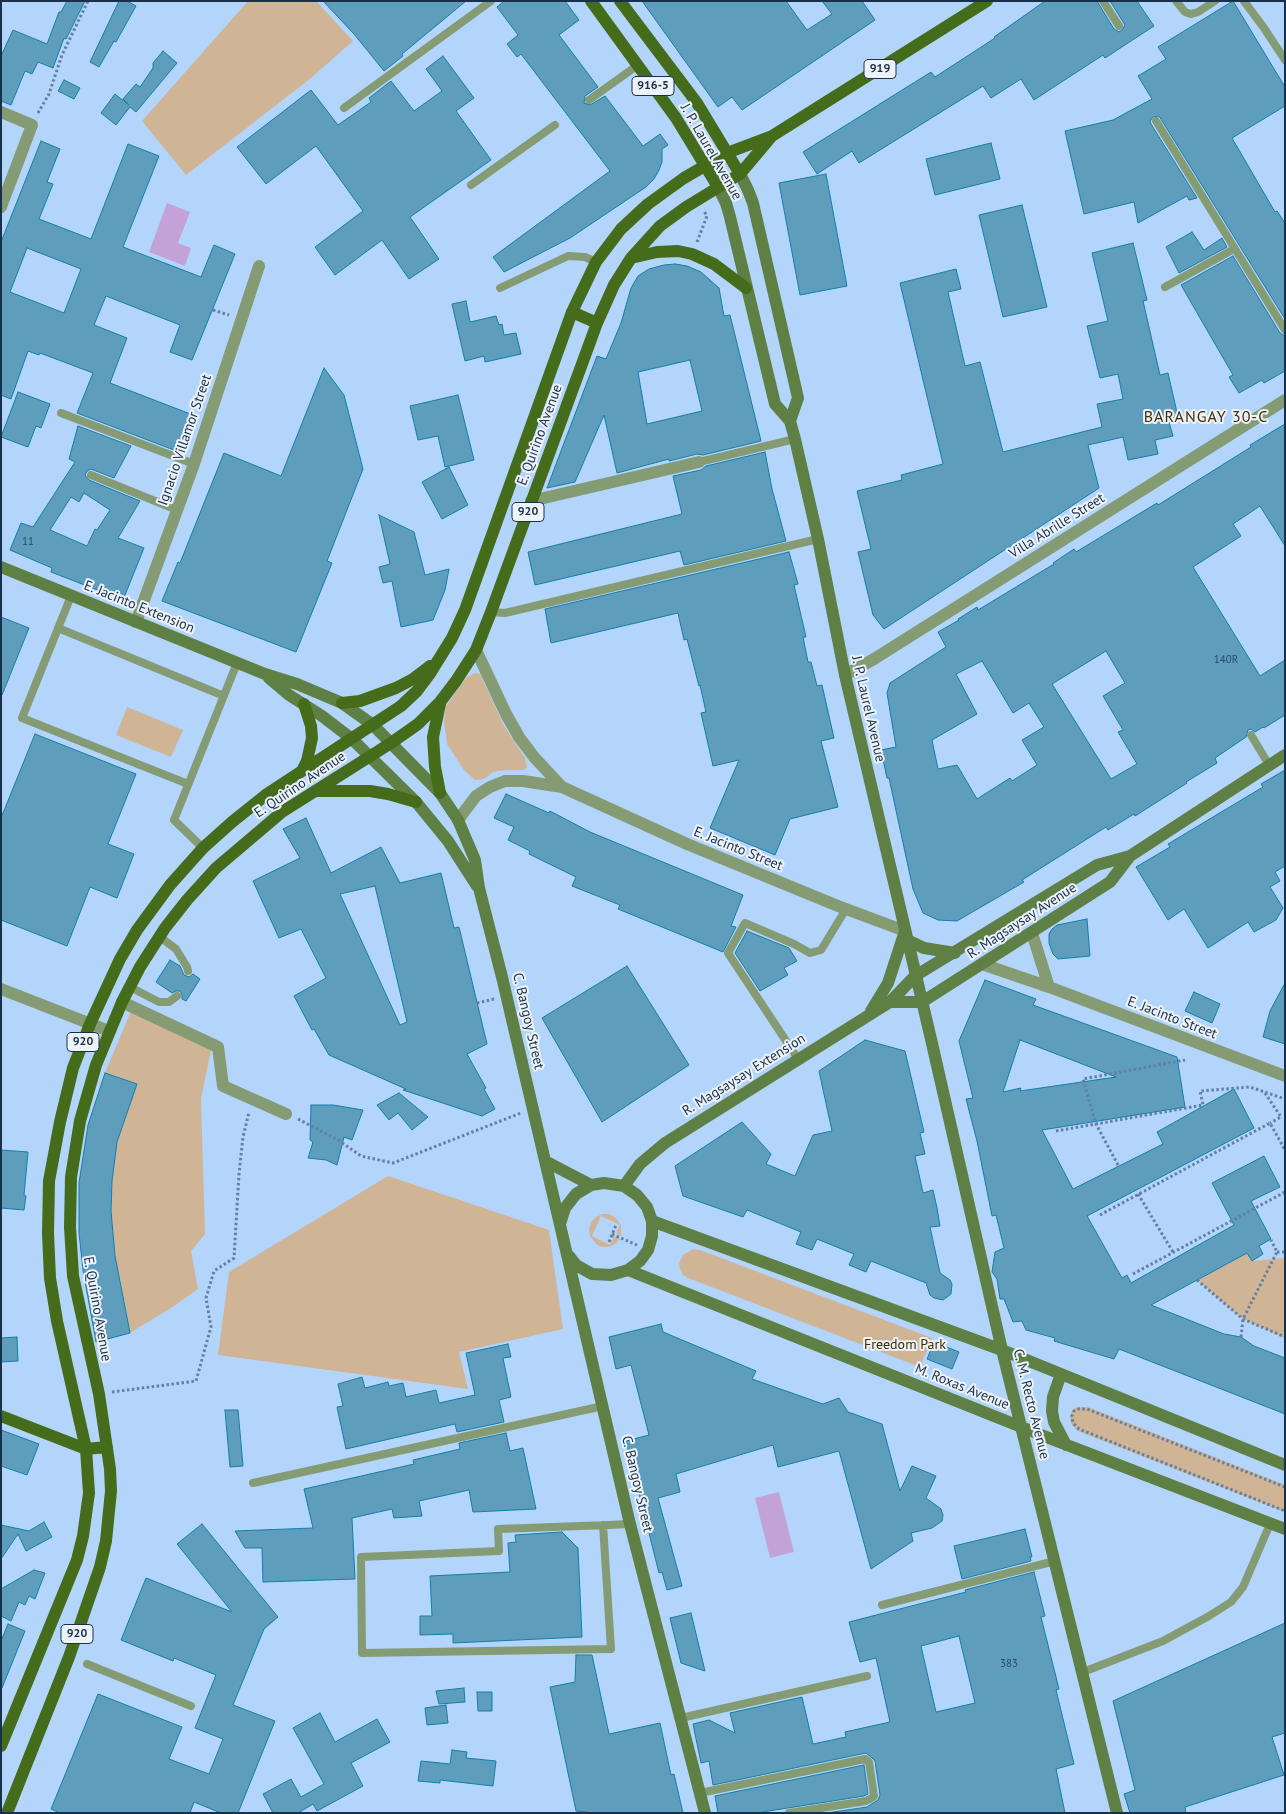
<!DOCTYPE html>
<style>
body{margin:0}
#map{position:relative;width:1286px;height:1814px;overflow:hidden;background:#b3d5fc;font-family:"PT Sans",sans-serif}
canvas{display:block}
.frame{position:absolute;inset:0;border:2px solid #19304a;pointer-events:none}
</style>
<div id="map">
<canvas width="1286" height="1814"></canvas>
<div class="frame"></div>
</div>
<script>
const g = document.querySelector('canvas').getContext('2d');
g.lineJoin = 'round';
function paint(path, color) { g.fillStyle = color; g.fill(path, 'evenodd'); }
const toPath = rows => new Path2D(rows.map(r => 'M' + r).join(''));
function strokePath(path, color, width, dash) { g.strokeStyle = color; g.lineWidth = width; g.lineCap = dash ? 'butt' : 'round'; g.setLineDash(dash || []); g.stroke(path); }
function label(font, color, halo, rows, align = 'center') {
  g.font = font + ' "PT Sans",sans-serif'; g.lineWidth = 4; g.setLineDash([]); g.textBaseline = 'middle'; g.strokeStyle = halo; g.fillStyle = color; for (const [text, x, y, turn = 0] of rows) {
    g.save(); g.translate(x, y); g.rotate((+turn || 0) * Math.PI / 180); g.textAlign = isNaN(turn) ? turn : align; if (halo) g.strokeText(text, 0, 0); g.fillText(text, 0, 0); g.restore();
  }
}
const green = toPath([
 [248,1,316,1,353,41,311,78,186,175,142,121],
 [475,673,480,674,504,726,525,758,527,767,524,770,506,770,493,772,484,779,475,780,464,770,447,744,444,721,446,706,467,677],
 [127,707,183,730,171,757,116,735],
 [131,1011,211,1050,201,1099,205,1234,191,1251,198,1289,171,1308,130,1333,115,1256,111,1211,112,1181,117,1141,137,1084,105,1073],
 [388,1176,549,1230,563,1329,459,1352,468,1389,218,1355,229,1272],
 [602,1214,609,1214,615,1217,621,1225,621,1236,616,1233,620,1225,601,1216,592,1236,610,1245,614,1236,620,1239,615,1244,609,1247,602,1247,596,1244,590,1236,589,1229,591,1222,596,1217],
 [693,1249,700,1250,932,1338,920,1367,688,1278,683,1275,680,1269,679,1263,683,1255],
 [1247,1253,1252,1261,1285,1258,1285,1338,1243,1319,1197,1280],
 [1077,1407,1088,1407,1285,1485,1285,1512,1078,1431,1071,1424,1070,1416,1072,1410]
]);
const water = toPath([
 [167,203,190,212,178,243,191,248,185,266,149,252],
 [779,1492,794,1552,770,1558,755,1498]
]);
const building = toPath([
 [67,1,85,1,66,39,64,38,53,68,38,62,32,74,25,71,11,105,1,101,1,56,13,30,47,44,59,12,61,12,67,1],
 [119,1,127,1,136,6,116,42,114,41,99,67,90,62,119,1],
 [323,1,466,1,402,54,403,56,384,71,354,34,323,1],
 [504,1,565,1,579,20,559,35,598,87,585,96,584,103,590,105,605,96,643,146,660,134,668,145,662,149,662,162,659,170,654,179,646,187,570,238,504,272,493,257,610,171,521,54,517,57,507,44,518,35,497,7,504,1],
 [642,1,786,1,807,30,832,14,822,1,862,1,875,20,742,110,732,97,718,107,642,1],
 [1045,1,1097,1,1114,29,1119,32,1122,30,1125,25,1110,1,1137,1,1154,26,1105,58,1103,55,1034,100,1021,79,991,98,983,86,859,163,852,151,817,174,803,152,931,72,935,77,995,38,994,37,1045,1],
 [1233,1,1285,87,1285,106,1232,138,1275,212,1277,211,1285,223,1285,319,1159,116,1153,117,1150,121,1151,124,1197,198,1189,200,1187,196,1138,223,1134,202,1084,214,1065,131,1113,120,1152,99,1138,76,1166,59,1158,47,1233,1],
 [163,51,177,63,136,112,130,107,116,125,101,113,115,94,129,105,123,99,136,84,140,87,153,68,153,63,163,51],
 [443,56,474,98,456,111,491,160,410,217,439,259,409,279,382,240,335,275,315,247,363,211,316,146,266,184,237,147,311,90,338,125,371,102,369,98,391,81,414,111,442,91,426,69,443,56],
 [64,80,80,88,74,99,58,91,64,80],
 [41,141,60,149,47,182,53,184,39,219,91,239,128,144,159,156,123,247,201,277,214,245,235,254,192,360,170,352,180,325,106,296,94,325,127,338,110,383,193,415,179,452,77,413,93,373,40,353,39,355,28,351,11,399,1,395,1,242,41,141],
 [27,248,81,269,64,313,10,292,27,248],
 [991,143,1000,179,935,195,926,159,991,143],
 [826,174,847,286,800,295,779,183,826,174],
 [1022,205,1047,307,1003,317,979,215,1022,205],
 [1192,232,1204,250,1222,238,1227,247,1179,273,1166,247,1192,232],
 [1133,243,1147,300,1143,301,1160,375,1168,373,1178,417,1168,419,1173,436,1155,440,1158,454,1128,460,1123,437,1088,445,1099,488,884,629,873,615,858,552,871,549,857,491,902,480,901,475,943,464,900,283,956,269,961,289,948,292,965,366,980,362,1003,452,1102,427,1097,404,1123,399,1118,374,1100,378,1087,326,1108,321,1092,253,1133,243],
 [1233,256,1280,333,1285,336,1285,371,1264,383,1262,380,1239,393,1229,377,1233,375,1181,285,1233,256],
 [675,264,687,266,701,272,719,288,724,316,730,315,761,441,703,455,697,454,669,461,669,459,617,473,604,415,575,482,547,488,597,356,606,359,621,323,631,288,638,276,649,269,664,265,675,264],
 [690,360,702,411,647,424,638,372,690,360],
 [466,301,470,322,496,316,499,325,502,324,504,335,516,333,521,354,485,362,484,356,465,361,452,304,466,301],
 [324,368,344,395,363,469,327,561,332,563,296,652,162,601,178,562,180,563,224,453,281,476,324,368],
 [18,392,50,404,41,428,36,426,28,447,1,437,18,392],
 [458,395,474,460,445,467,438,436,418,440,410,406,458,395],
 [1285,424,1285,546,1260,506,1233,524,1241,536,1193,567,1260,676,1285,660,1285,715,1264,728,1263,727,1255,732,1251,729,1248,730,1246,737,1215,758,1217,763,1186,782,1187,783,1135,816,1134,814,1108,830,1106,827,1022,880,1024,882,957,921,938,920,923,913,913,889,889,778,887,778,881,750,896,747,887,693,890,683,946,647,938,632,959,620,958,619,977,607,978,610,1054,564,1053,563,1074,549,1076,552,1157,503,1158,505,1251,447,1250,445,1285,424],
 [1106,651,1125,683,1103,696,1123,730,1118,732,1137,764,1111,779,1052,684,1106,651],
 [982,661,1013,713,1029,703,1044,727,1022,740,1037,765,1012,781,1010,778,977,799,957,765,938,769,932,740,977,714,956,674,982,661],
 [78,426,131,446,114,478,91,469,87,471,85,475,89,480,140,501,118,538,144,548,123,600,51,572,52,568,10,550,21,523,33,527,75,462,69,459,78,426],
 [84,493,110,510,97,530,95,529,87,546,50,530,71,497,79,502,84,493],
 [765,452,772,489,786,541,684,565,680,551,535,585,528,552,682,514,673,476,701,470,706,466,765,452],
 [449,467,468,505,442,519,422,482,449,467],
 [379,515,414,532,425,575,449,569,445,590,433,620,401,627,392,581,383,583,379,567,390,564,379,515],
 [789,552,798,584,794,585,806,637,803,637,808,662,811,662,817,686,822,685,834,738,821,741,838,807,790,819,775,855,710,828,739,760,713,766,701,713,706,712,700,685,699,686,687,639,684,640,678,613,551,643,545,609,789,552],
 [1,617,29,628,2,695,1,695,1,617],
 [35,734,136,774,108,844,134,854,117,898,90,887,67,946,1,920,1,818,35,734],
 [1285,770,1285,866,1275,872,1280,881,1270,887,1283,908,1276,920,1254,932,1248,922,1208,948,1184,909,1168,920,1136,867,1170,847,1168,844,1263,787,1261,784,1285,770],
 [506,794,549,813,550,811,590,832,743,895,731,926,736,927,723,952,618,909,620,905,572,886,576,877,529,854,530,851,508,840,514,827,494,818,506,794],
 [306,818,331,873,381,847,400,883,441,873,454,928,459,927,487,1044,467,1054,486,1088,484,1089,495,1109,482,1116,403,1090,406,1089,329,1055,314,1029,312,1030,294,996,326,978,301,929,279,938,253,881,300,858,283,829,306,818],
 [375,886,407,1022,400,1025,340,894,375,886],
 [1087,919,1090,956,1058,959,1053,954,1049,943,1049,934,1052,929,1057,925,1087,919],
 [747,931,789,948,797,961,784,968,788,975,760,991,735,953,747,931],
 [170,960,180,966,184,975,189,977,193,974,200,979,186,1001,182,999,182,995,180,991,176,991,172,993,156,982,170,960],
 [627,966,689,1065,602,1122,542,1018,627,966],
 [985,980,1036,999,1033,1005,1177,1057,1185,1107,1042,1130,1073,1189,1163,1144,1157,1132,1234,1089,1254,1128,1087,1216,1122,1278,1127,1275,1131,1283,1234,1225,1212,1183,1264,1156,1280,1187,1251,1201,1271,1239,1259,1246,1263,1254,1252,1261,1247,1253,1151,1305,1224,1334,1241,1337,1254,1346,1285,1358,1285,1414,1119,1349,1114,1359,1054,1341,1055,1338,1026,1330,1022,1321,1013,1322,1004,1299,1000,1299,997,1279,992,1272,995,1252,1004,1248,996,1215,992,1216,977,1141,966,1099,973,1098,959,1041,985,980],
 [1020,1040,1116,1077,1020,1091,1021,1088,1003,1092,1020,1040],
 [1285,983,1285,1044,1263,1037,1270,1011,1285,983],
 [1194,992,1220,1004,1212,1023,1185,1011,1194,992],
 [865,1040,905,1051,924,1132,920,1133,925,1154,915,1156,923,1193,933,1190,937,1208,940,1226,930,1227,940,1273,950,1280,952,1284,951,1294,943,1300,934,1298,930,1295,926,1283,871,1261,866,1272,849,1265,854,1254,817,1239,812,1250,796,1244,801,1232,747,1210,743,1217,683,1196,675,1166,742,1122,771,1154,766,1164,795,1176,813,1135,832,1131,819,1071,865,1040],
 [105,1073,137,1084,117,1142,112,1181,111,1211,115,1256,130,1333,96,1342,83,1270,79,1233,79,1183,88,1125,105,1073],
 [399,1093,428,1117,412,1130,398,1113,389,1120,377,1105,399,1093],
 [311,1105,333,1105,363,1110,352,1140,344,1137,337,1165,326,1160,308,1158,313,1142,310,1140,311,1105],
 [1,1150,28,1152,24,1195,26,1196,24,1210,1,1208,1,1150],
 [661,1324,663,1332,756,1371,752,1379,823,1404,839,1398,848,1412,882,1424,900,1491,912,1466,936,1476,926,1498,941,1509,943,1515,942,1521,932,1528,911,1533,913,1541,871,1569,839,1451,778,1467,773,1445,676,1474,680,1492,658,1498,682,1586,667,1590,662,1572,659,1573,626,1441,649,1435,631,1365,616,1369,609,1337,661,1324],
 [17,1337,18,1361,1,1362,1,1338,17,1337],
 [934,1342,959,1352,952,1369,927,1359,934,1342],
 [508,1344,511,1357,503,1358,511,1397,499,1400,504,1422,457,1432,455,1424,346,1449,337,1407,343,1406,338,1384,362,1377,365,1388,388,1382,389,1386,403,1383,406,1397,436,1390,439,1403,475,1395,466,1353,508,1344],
 [225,1410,238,1410,243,1466,230,1467,225,1410],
 [1,1430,39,1444,27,1475,1,1466,1,1430],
 [506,1433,510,1451,523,1448,536,1509,473,1512,469,1490,419,1501,422,1516,394,1518,392,1509,352,1518,355,1579,263,1582,262,1548,245,1548,235,1531,313,1528,304,1489,414,1464,413,1460,460,1449,459,1443,506,1433],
 [44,1522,52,1537,26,1551,18,1534,1,1559,1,1525,29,1531,44,1522],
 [202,1524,278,1617,264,1629,233,1705,275,1721,238,1813,221,1813,194,1802,190,1813,60,1813,51,1809,98,1694,182,1727,169,1759,209,1774,223,1739,195,1728,216,1675,174,1658,173,1661,121,1640,146,1578,232,1612,177,1544,202,1524],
 [1025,1529,1032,1557,1030,1557,1031,1561,962,1579,954,1546,1025,1529],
 [562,1532,578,1548,582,1637,453,1643,453,1634,420,1635,420,1616,432,1616,430,1576,510,1572,508,1543,516,1542,515,1535,562,1532],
 [34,1570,45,1573,35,1599,29,1596,25,1605,19,1602,11,1621,1,1616,1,1589,34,1570],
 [1034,1572,1045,1616,1041,1617,1059,1689,1056,1690,1074,1764,1056,1769,1065,1813,827,1813,867,1807,878,1800,880,1795,875,1761,872,1758,866,1753,713,1785,709,1761,701,1763,693,1724,709,1720,735,1733,730,1713,802,1697,813,1744,846,1737,845,1732,890,1722,876,1658,860,1662,849,1622,966,1592,965,1590,1034,1572],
 [959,1636,975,1703,936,1712,921,1646,959,1636],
 [691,1613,705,1671,681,1663,670,1618,691,1613],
 [1285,1623,1285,1733,1272,1737,1284,1775,1185,1807,1186,1813,1130,1813,1124,1794,1135,1790,1113,1701,1285,1623],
 [8,1624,25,1631,2,1688,1,1641,8,1624],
 [576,1655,592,1655,609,1734,660,1723,671,1775,674,1774,683,1813,595,1813,576,1811,550,1687,575,1682,576,1655],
 [464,1688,465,1702,439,1704,436,1691,464,1688],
 [477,1692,492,1692,492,1711,478,1711,477,1692],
 [446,1705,448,1723,427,1725,425,1708,446,1705],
 [320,1713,335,1742,377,1719,390,1742,351,1763,363,1786,317,1811,313,1804,298,1813,273,1813,263,1794,291,1779,301,1797,324,1784,293,1728,320,1713],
 [452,1750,467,1752,466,1758,496,1761,493,1786,440,1780,440,1783,418,1781,421,1761,450,1764,452,1750],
 [864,1765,868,1794,864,1796,756,1813,718,1813,715,1796,864,1765]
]);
const path = toPath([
 [38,113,49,94,62,55,88,1],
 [697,242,707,216,704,211],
 [213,310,229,315],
 [477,1003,494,999],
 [1265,1093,1281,1117,1270,1123],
 [298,1119,338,1140,361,1156,393,1163,521,1113],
 [1056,1131,1203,1105,1200,1091,1250,1087,1285,1099],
 [1118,1165,1096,1124,1083,1079,1185,1060],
 [1138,1194,1173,1252],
 [1100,1215,1270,1123,1285,1150],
 [612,1234,637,1245],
 [609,1242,616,1225],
 [1277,1252,1285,1252],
 [1133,1274,1285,1192],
 [1197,1280,1243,1319,1285,1337],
 [1241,1337,1243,1319,1277,1252,1271,1240],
 [112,1392,196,1381,211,1327,206,1298,214,1271,234,1258,239,1174,243,1137,249,1112],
 [1285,1487,1087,1409,1078,1409,1074,1411,1072,1416,1073,1423,1079,1429,1285,1511]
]);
const service = toPath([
 [1103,1,1119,26],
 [1176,1,1185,12,1191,14,1198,12,1215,1],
 [1244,1,1264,28,1285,60],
 [589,100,638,65],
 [344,108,491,1],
 [1156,121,1285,330],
 [471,185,555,125],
 [1165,287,1234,249],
 [500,288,568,256,585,257,596,262],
 [61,413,194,464],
 [699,462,795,439],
 [91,475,177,510],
 [71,596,22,718,188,784],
 [491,612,505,613,818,539],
 [58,628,224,696],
 [1251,735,1269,765],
 [203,848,174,820,237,663],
 [160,937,176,949,187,967,188,971],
 [130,987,159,1002,169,1002,177,996],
 [798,1059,728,953,745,923,794,944,810,953,821,950,846,909],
 [253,1483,603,1406],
 [603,1525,611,1649,362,1653,361,1557,499,1551,498,1529,609,1525,630,1524],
 [882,1605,1055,1561],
 [87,1664,191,1706],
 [1083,1672,1163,1641,1209,1616,1231,1602,1243,1587,1270,1524],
 [681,1718,867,1676],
 [700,1793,865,1759,869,1762,874,1796,872,1798,866,1801,789,1813]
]);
const minor = toPath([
 [1,112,32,125,1,207],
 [531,501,699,462],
 [136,622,194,464,259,266],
 [476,650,506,714,519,737,534,757,562,787],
 [845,675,874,659,1285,400],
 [458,820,476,796,490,787,505,781,523,781,562,787,687,844,838,906,905,931],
 [122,1002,218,1047,223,1086,286,1114]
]);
const tertiary = toPath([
 [1032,933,1049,987],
 [982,964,1049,987,1285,1076],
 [1,989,109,1031]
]);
const secondary = toPath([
 [740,174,748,190,753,203,798,398,790,421],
 [718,187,726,203,730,217,775,404,790,421,795,439,818,539,845,675,931,1039,1002,1350,1117,1813],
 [1,567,265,674,297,684,342,703,373,725,440,793,458,820,475,860,479,888,502,977,630,1524,705,1813],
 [269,678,289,695,322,716,352,739,416,802,448,841,477,886],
 [907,940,924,948,955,953],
 [890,1002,922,1002],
 [922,1002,1110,882,1130,856],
 [871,1011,888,983,904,934],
 [545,1161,591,1185],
 [624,1186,640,1164,665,1143,890,1002,915,976,1097,865,1130,856,1285,755],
 [652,1221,1002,1350,1285,1465],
 [560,1224,565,1208,576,1194,591,1185,604,1183,624,1186,637,1195,647,1207,652,1221,652,1236,648,1250,640,1261,628,1270,611,1275,592,1274,576,1265,569,1256],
 [628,1270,1054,1440,1285,1529],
 [1061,1374,1053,1397,1052,1411,1054,1422,1066,1445]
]);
const primary = toPath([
 [591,1,676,118,718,187],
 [620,1,697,103,740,174],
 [631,258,657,252,678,251,692,254,714,264,746,288],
 [572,312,597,323],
 [342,703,360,701,396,688,413,679,430,666],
 [440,704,433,737,435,767,440,793],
 [302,771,307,761,312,738,311,726,304,704],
 [315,791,370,791,388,794,416,802],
 [1,1416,86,1449,107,1447],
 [1,1746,77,1560,83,1536,89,1493,86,1449,57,1321,50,1278,48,1233,49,1181,60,1122,73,1068,90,1024,120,959,137,930,170,885,203,848,232,822,267,794,401,706,417,691,429,675,452,638,465,610,572,312,596,262,621,229,648,204,684,178,727,153,772,136,987,1],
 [7,1813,69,1657,100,1567,106,1541,111,1491,110,1469,99,1394,73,1276,70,1227,71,1177,80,1121,96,1065,122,1002,140,967,165,928,187,900,216,868,282,812,391,743,418,724,440,702,456,681,476,650,491,612,597,323,614,285,631,258,660,226,686,207,740,174,772,136]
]);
const numberNames = [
 ["11",28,542],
 ["140R",1226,660],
 ["383",1009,1664]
];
const shields = [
 [880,69,32],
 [653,86,42],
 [528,512,32],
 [83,1042,32],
 [77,1634,32]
];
const shieldNames = [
 ["919",880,69],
 ["916-5",653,86],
 ["920",528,512],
 ["920",83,1042],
 ["920",77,1634]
];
const streetNames = [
 ["J. P. Laurel Avenue",711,152,60],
 ["E. Quirino Avenue",540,435,-70],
 ["Ignacio Villamor Street",185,440,-71],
 ["Villa Abrille Street",1057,526,-32],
 ["E. Jacinto Extension",139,607,22],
 ["J. P. Laurel Avenue",868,709,77],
 ["E. Quirino Avenue",300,785,-34],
 ["E. Jacinto Street",738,849,22],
 ["R. Magsaysay Avenue",1022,921,-33],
 ["E. Jacinto Street",1172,1018,21],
 ["C. Bangoy Street",528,1021,77],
 ["R. Magsaysay Extension",744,1075,-32],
 ["E. Quirino Avenue",97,1309,80],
 ["M. Roxas Avenue",962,1387,22],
 ["C. M. Recto Avenue",1031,1404,76],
 ["C. Bangoy Street",637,1484,77]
];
const parkNames = [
 ["Freedom Park",905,1345]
];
const quarterNames = [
 ["BARANGAY 30-C",1206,417]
];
paint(green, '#cfb595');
paint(water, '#c3a3d7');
paint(building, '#5f9dbd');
strokePath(building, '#127ea9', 1);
strokePath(path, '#6380a0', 3, [2.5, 2.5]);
strokePath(service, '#849b73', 8);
strokePath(minor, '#849b73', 12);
strokePath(tertiary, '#849b73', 12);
strokePath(secondary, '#5f8044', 12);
strokePath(primary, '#446c1a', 12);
label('11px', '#2a4b67', null, numberNames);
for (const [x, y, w] of shields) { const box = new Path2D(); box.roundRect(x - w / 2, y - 9.5, w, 19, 4); g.fillStyle = '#edf3f9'; g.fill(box); strokePath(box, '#19304a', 1); }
label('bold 12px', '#19304a', null, shieldNames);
label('14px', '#19304a', '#edf3f9', streetNames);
label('14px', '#422700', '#edf3f9', parkNames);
g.letterSpacing = '1px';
label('16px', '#452c09', '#edf3f9', quarterNames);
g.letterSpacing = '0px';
</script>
